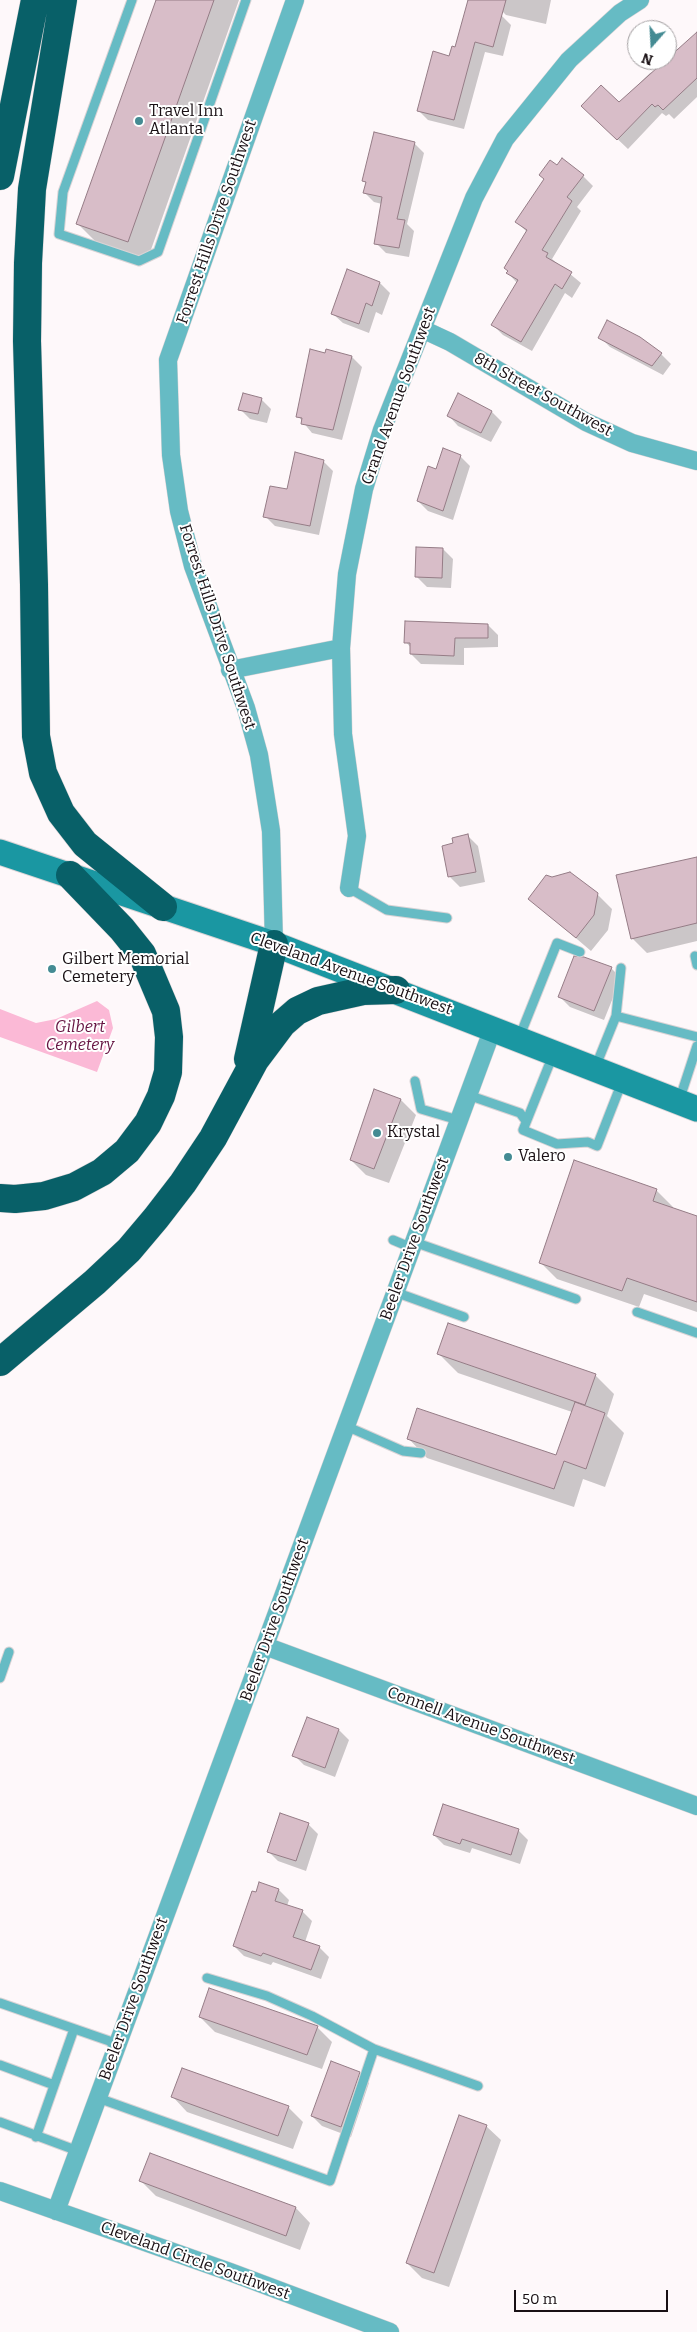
<!DOCTYPE html>
<style>
body{margin:0}
#map{position:relative;width:697px;height:2332px;overflow:hidden;background:#fef8fa;font-family:Bitter,serif}
canvas{display:block}
.north{position:absolute;left:627px;top:20px;width:50px;height:50px;box-sizing:border-box;background:#fff;border:1px solid #a39fa1;border-radius:50%;rotate:199deg;font-size:14px;font-weight:700;line-height:20px;text-align:center;color:#191014}
.north::after{content:'';display:block;margin:auto;width:18px;height:22px;background:#448b93;clip-path:polygon(50% 0,100% 100%,50% 72%,0 100%)}
.scale{position:absolute;left:514px;top:2290px;width:154px;height:22px;box-sizing:border-box;border:2px solid #191014;border-top:0;padding-left:6px;font-size:15px;line-height:18px;white-space:nowrap;color:#191014;-webkit-text-stroke:4px #fff;paint-order:stroke}
</style>
<div id="map">
<canvas width="697" height="2332"></canvas>
<div class="north">N</div>
<div class="scale">50 m</div>
</div>
<script>
const g = document.querySelector('canvas').getContext('2d');
g.lineJoin = 'round';
function paint(path, color) { g.fillStyle = color; g.fill(path, 'evenodd'); }
const toPath = rows => new Path2D(rows.map(r => 'M' + r).join(''));
function strokePath(path, color, width, dash) { g.strokeStyle = color; g.lineWidth = width; g.lineCap = dash ? 'butt' : 'round'; g.setLineDash(dash || []); g.stroke(path); }
function label(font, color, halo, rows, align = 'center') {
  g.font = font + ' Bitter,serif'; g.lineWidth = 4; g.setLineDash([]); g.textBaseline = 'middle'; g.strokeStyle = halo; g.fillStyle = color; for (const [text, x, y, turn = 0] of rows) {
    g.save(); g.translate(x, y); g.rotate((+turn || 0) * Math.PI / 180); g.textAlign = isNaN(turn) ? turn : align; if (halo) g.strokeText(text, 0, 0); g.fillText(text, 0, 0); g.restore();
  }
}
const green = toPath([
 [97,1001,109,1010,113,1028,97,1072,0,1037,0,1009,36,1023,56,1019]
]);
const shadow = toPath([
 [156,0,239,0,147,261,97,243,78,224],
 [497,0,551,0,546,24,506,15,496,5],
 [501,15,511,25,503,56,485,52,464,129,428,120,418,110,450,57,456,49],
 [697,34,697,97,674,119,669,114,666,116,662,113,628,149,593,116,619,103,650,73,659,69],
 [414,143,424,153,407,224,414,231,409,257,386,253,376,243,382,204,374,202,364,192,367,184,364,181],
 [557,167,583,176,593,186,577,207,581,211,552,259,581,283,572,298,565,293,532,351,503,335,493,325,517,283,508,273,527,232,517,222],
 [348,271,380,283,390,293,382,315,376,312,369,333,343,323,333,314],
 [600,337,661,354,671,364,663,375,610,347],
 [327,351,352,357,362,367,342,440,312,433,298,416],
 [261,399,271,409,267,423,250,419,240,409],
 [492,412,502,422,491,442,458,426,449,416],
 [460,456,470,466,453,520,428,511,418,501],
 [323,461,333,471,319,535,275,526,265,516,288,491],
 [443,549,453,559,451,588,427,587,417,577],
 [488,625,498,635,498,647,464,648,464,665,421,664,411,654,411,648,406,642],
 [468,836,478,846,485,882,460,887,450,877,455,844],
 [697,858,697,941,647,953,632,938],
 [597,894,612,909,608,930,591,951,530,899],
 [611,968,621,978,604,1020,570,1007,560,997],
 [374,1090,401,1100,416,1115,389,1183,366,1175,351,1160],
 [656,1190,673,1207,673,1209,697,1217,697,1312,644,1294,639,1307,557,1279,540,1262],
 [439,1354,595,1375,614,1394,607,1416,624,1433,605,1487,583,1479,574,1507,427,1458,408,1438,557,1457,572,1412,458,1373],
 [308,1718,339,1730,349,1740,335,1777,304,1765,294,1755],
 [308,1824,318,1834,306,1871,278,1861,268,1851],
 [518,1830,528,1840,520,1864,472,1848,470,1853,444,1845,434,1835],
 [260,1884,279,1890,289,1900,287,1906,302,1911,312,1921,305,1942,319,1947,329,1957,321,1979,273,1962,271,1965,244,1956,234,1946],
 [200,2017,317,2027,332,2042,322,2069,215,2032],
 [359,2073,369,2083,351,2137,322,2126,312,2116],
 [173,2097,288,2107,303,2122,293,2149,187,2112],
 [486,2126,501,2140,449,2287,422,2278,407,2263],
 [141,2181,296,2208,310,2223,300,2250,156,2196]
]);
const building = toPath([
 [156,0,214,0,128,242,76,224,156,0],
 [468,0,506,0,493,47,475,42,454,120,417,111,433,51,449,56,452,46,455,47,468,0],
 [697,32,697,78,663,110,658,105,655,107,652,104,617,140,581,106,601,85,619,102,697,32],
 [374,132,415,142,397,219,405,220,399,248,374,244,382,197,363,193,366,182,362,181,374,132],
 [562,158,584,175,567,197,572,201,542,250,548,253,546,257,572,272,562,289,555,284,521,342,491,325,518,280,506,273,508,271,504,268,527,230,515,222,544,179,539,175,550,160,557,165,562,158],
 [347,269,380,282,372,306,366,303,359,324,331,314,347,269],
 [607,320,640,337,662,353,652,366,598,338,607,320],
 [310,349,325,353,326,349,352,356,333,430,301,424,302,418,296,417,310,349],
 [243,393,262,398,258,414,238,410,243,393],
 [458,393,492,411,481,433,447,416,458,393],
 [443,448,461,455,443,511,417,501,428,466,436,469,443,448],
 [295,452,324,460,310,526,263,517,270,486,287,489,295,452],
 [416,547,443,548,442,578,415,577,416,547],
 [405,621,488,624,488,638,455,638,454,656,410,654,410,643,404,643,405,621],
 [468,834,476,872,448,877,442,846,453,843,452,838,468,834],
 [697,857,697,923,631,939,616,875,697,857],
 [570,872,598,893,594,915,576,938,528,899,546,875,552,877,570,872],
 [574,956,584,957,612,967,594,1011,558,997,574,956],
 [374,1089,401,1099,374,1169,350,1160,374,1089],
 [574,1160,657,1189,653,1201,697,1216,697,1302,627,1278,622,1291,539,1263,574,1160],
 [448,1323,596,1374,585,1405,437,1354,448,1323],
 [575,1402,605,1413,586,1469,564,1461,554,1489,407,1439,417,1408,556,1455,575,1402],
 [307,1717,339,1729,325,1768,292,1756,307,1717],
 [443,1804,519,1829,511,1855,462,1839,460,1844,433,1835,443,1804],
 [280,1813,309,1823,296,1861,267,1852,280,1813],
 [259,1882,279,1889,275,1901,303,1910,293,1937,320,1946,311,1970,263,1953,261,1956,233,1946,252,1891,256,1892,259,1882],
 [209,1988,318,2026,307,2055,199,2017,209,1988],
 [331,2061,360,2072,341,2127,311,2116,331,2061],
 [182,2068,289,2106,278,2136,171,2097,182,2068],
 [459,2115,487,2125,434,2273,406,2263,459,2115],
 [150,2153,296,2207,286,2236,139,2181,150,2153]
]);
const service = toPath([
 [132,0,63,192,59,234,139,261,158,252,246,0],
 [349,888,387,910,447,918],
 [695,956,697,965],
 [616,1016,621,968],
 [519,1038,557,943,580,952],
 [553,1055,523,1130,557,1144,588,1142,597,1146,622,1082],
 [595,1068,616,1016,697,1037],
 [415,1081,421,1109,458,1120],
 [468,1095,520,1113,526,1121],
 [679,1101,697,1046],
 [393,1240,412,1248],
 [414,1242,576,1299],
 [395,1292,464,1317],
 [637,1312,697,1333],
 [346,1426,403,1451,421,1453],
 [0,1678,9,1652],
 [0,2003,118,2044],
 [374,2049,478,2086],
 [0,2065,54,2085],
 [98,2098,330,2181,374,2049,312,2016,267,1996,207,1978],
 [0,2122,78,2151],
 [36,2137,74,2029]
]);
const minor = toPath([
 [422,329,450,342,586,422,632,443,697,461],
 [230,670,341,648],
 [349,888,357,836,343,734,341,648,347,574,364,489,382,430,474,198,505,139,569,60,620,13,640,0],
 [274,944,271,831,259,755,246,708,193,566,179,511,171,455,168,360,295,0],
 [265,1646,697,1806],
 [0,2191,230,2272,390,2332],
 [56,2211,493,1028]
]);
const secondary = toPath([
 [0,852,274,944,697,1109]
]);
const motorway = toPath([
 [63,0,32,189,28,263,27,341,34,585,36,736,43,773,61,813,85,844,163,907],
 [0,176,35,0],
 [248,1059,274,944],
 [0,1198,15,1199,44,1196,74,1187,102,1172,127,1151,148,1123,161,1096,168,1072,169,1037,166,1011,142,954,122,929,70,875],
 [0,1362,95,1282,129,1250,156,1218,183,1183,213,1138,255,1060,282,1024,297,1011,318,1001,363,991,396,990]
]);
const markers = [
 [139,121,5,"#448b93"],
 [52,969,5,"#448b93"],
 [377,1133,5,"#448b93"],
 [508,1157,5,"#448b93"]
];
const poiNames = [
 ["Travel Inn",149,112],
 ["Atlanta",149,130],
 ["Gilbert Memorial",62,960],
 ["Cemetery",62,978],
 ["Krystal",387,1133],
 ["Valero",518,1157]
];
const streetNames = [
 ["Forrest Hills Drive Southwest",217,222,-71],
 ["8th Street Southwest",543,395,29],
 ["Grand Avenue Southwest",399,396,-70],
 ["Forrest Hills Drive Southwest",217,627,72],
 ["Cleveland Avenue Southwest",351,974,20],
 ["Beeler Drive Southwest",415,1239,-70],
 ["Beeler Drive Southwest",275,1620,-70],
 ["Connell Avenue Southwest",481,1726,20],
 ["Beeler Drive Southwest",134,1999,-70],
 ["Cleveland Circle Southwest",195,2261,20]
];
const parkNames = [
 ["Gilbert",80,1028],
 ["Cemetery",80,1046]
];
paint(green, '#fbb9d6');
paint(shadow, '#0003');
paint(building, '#d8bdc8');
strokePath(building, '#957c86', 1);
strokePath(service, '#d9d3d5', 11);
strokePath(minor, '#d9d3d5', 19);
strokePath(secondary, '#d9d3d5', 27);
strokePath(motorway, '#d9d3d5', 29);
strokePath(service, '#66bbc4', 9);
strokePath(minor, '#66bbc4', 18);
strokePath(secondary, '#1a97a2', 25);
strokePath(motorway, '#086068', 28);
for (const [x, y, r, color] of markers) { const dot = new Path2D(); dot.arc(x, y, r, 0, 2 * Math.PI); g.fillStyle = color; g.fill(dot); strokePath(dot, '#fff', 2); }
label('16px', '#191014', '#fff', poiNames, 'left');
label('16px', '#191014', '#fff', streetNames);
label('italic 16px', '#651341', '#fff', parkNames);
</script>
